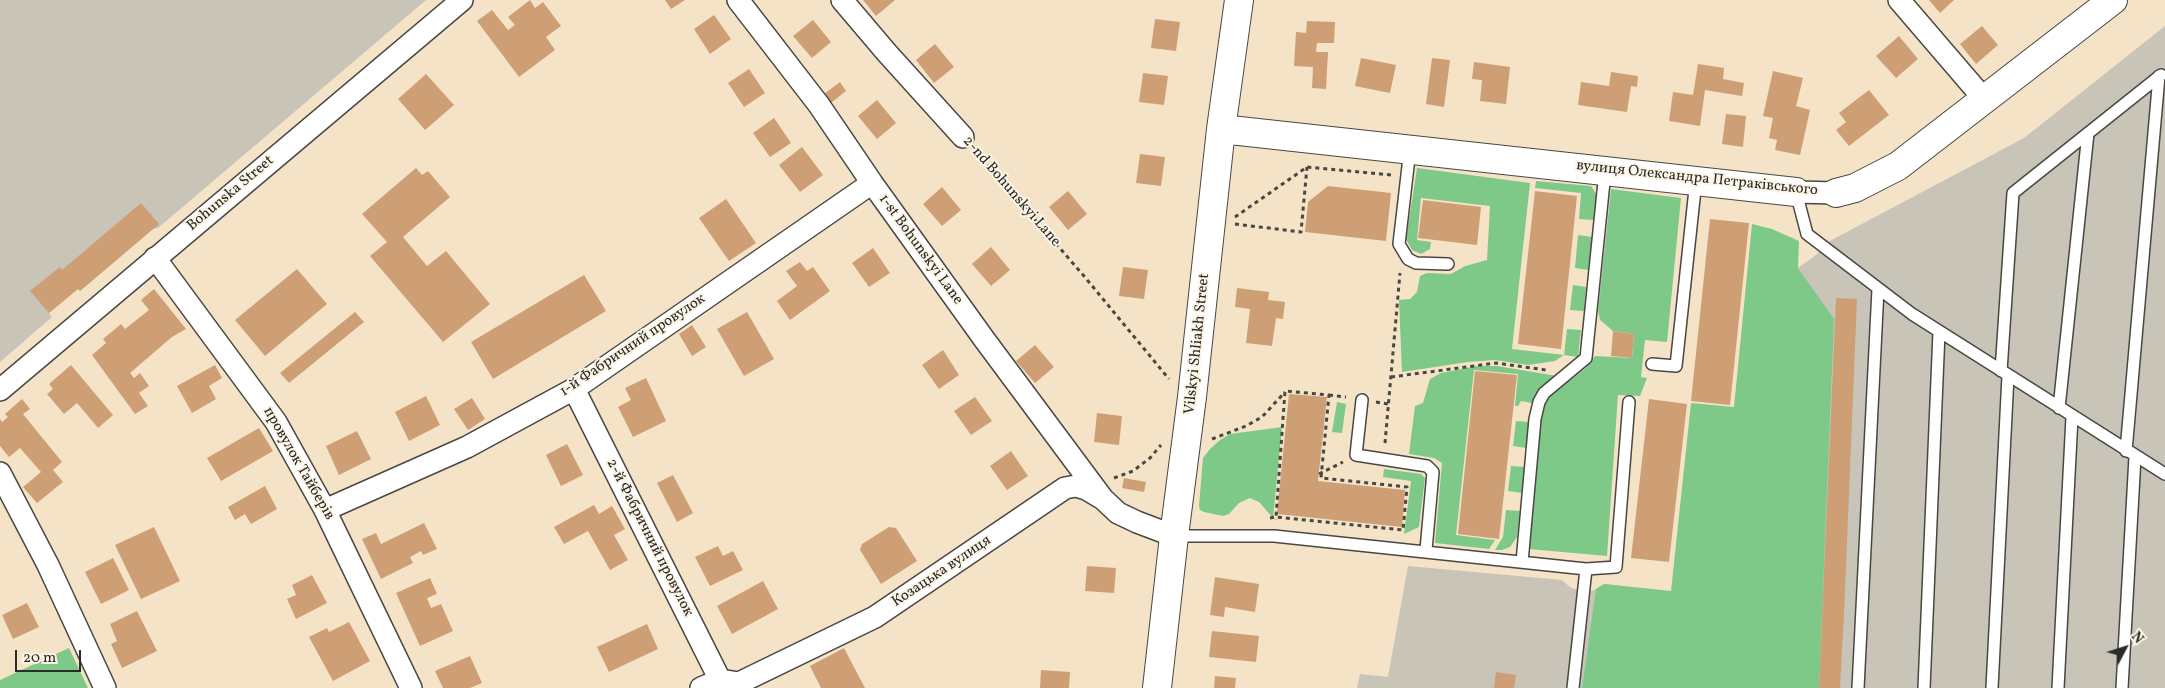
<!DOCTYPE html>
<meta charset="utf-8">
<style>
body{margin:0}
#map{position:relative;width:2165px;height:688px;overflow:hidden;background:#f5e3c8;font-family:Vollkorn,serif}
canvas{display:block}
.north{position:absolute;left:2100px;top:623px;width:50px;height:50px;-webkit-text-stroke:4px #fcf5e5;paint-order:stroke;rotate:50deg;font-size:14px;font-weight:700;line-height:20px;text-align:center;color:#2b2b2b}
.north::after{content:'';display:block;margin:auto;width:18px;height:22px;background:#2b2b2b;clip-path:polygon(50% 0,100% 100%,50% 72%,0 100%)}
.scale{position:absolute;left:15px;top:650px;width:66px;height:22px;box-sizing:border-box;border:2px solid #2b2b2b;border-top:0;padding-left:6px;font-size:15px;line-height:18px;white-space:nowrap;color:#2b2b2b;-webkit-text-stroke:4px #fcf5e5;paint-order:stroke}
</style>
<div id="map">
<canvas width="2165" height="688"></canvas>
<div class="north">N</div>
<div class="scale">20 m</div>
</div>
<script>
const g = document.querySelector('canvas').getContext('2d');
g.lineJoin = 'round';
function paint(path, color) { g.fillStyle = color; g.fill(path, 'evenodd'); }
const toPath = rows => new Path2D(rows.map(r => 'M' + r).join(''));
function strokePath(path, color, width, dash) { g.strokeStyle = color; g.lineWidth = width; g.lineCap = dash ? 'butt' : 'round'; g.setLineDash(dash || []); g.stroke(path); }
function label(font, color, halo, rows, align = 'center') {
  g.font = font + ' Vollkorn,serif'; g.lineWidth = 4; g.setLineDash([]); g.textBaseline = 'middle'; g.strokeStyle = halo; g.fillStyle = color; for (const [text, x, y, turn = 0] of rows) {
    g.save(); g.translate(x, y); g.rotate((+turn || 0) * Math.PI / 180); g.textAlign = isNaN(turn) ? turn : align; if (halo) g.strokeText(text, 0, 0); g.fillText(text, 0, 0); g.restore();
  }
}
const industrial = toPath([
 [0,0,426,0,158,228,153,229,80,291,78,289,49,313,52,317,0,362],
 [2165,26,2165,688,1357,688,1360,674,1388,677,1408,566,1562,580,1571,588,1585,591,1592,591,1604,584,1822,608,1811,287,1798,268,1816,255,1826,243,2024,138]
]);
const green = toPath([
 [1417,168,1530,183,1512,349,1564,355,1567,329,1581,330,1578,357,1564,355,1555,361,1528,365,1495,360,1468,362,1402,372,1399,300,1410,299,1417,292,1420,276,1427,273,1451,274,1465,266,1487,260,1490,206,1421,198,1417,240,1431,242,1430,249,1421,254,1412,250,1406,239],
 [1536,181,1591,186,1597,195,1594,220,1579,219,1581,193,1535,188],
 [1611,189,1681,198,1667,342,1645,340,1641,377,1647,378,1640,396,1618,395,1607,556,1529,549,1541,413,1546,402,1552,394,1586,368,1595,356,1632,358,1634,334,1613,331,1600,320,1598,311],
 [1752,224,1772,229,1799,241,1798,268,1834,319,1819,688,1582,688,1596,589,1604,584,1671,591,1691,403,1734,407],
 [1578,235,1592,237,1588,270,1575,268],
 [1573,285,1586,287,1584,311,1570,310],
 [1477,366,1497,366,1557,376,1540,390,1532,403,1521,401,1518,406,1515,406,1518,374,1474,370,1456,535,1495,540,1489,549,1435,543,1442,463,1434,458,1409,454,1415,406,1423,403,1430,379,1441,373],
 [1337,402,1346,404,1342,433,1332,432],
 [1516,421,1529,422,1526,448,1513,446],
 [1282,427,1273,518,1259,502,1250,498,1239,503,1229,514,1223,516,1204,512,1200,510,1199,506,1203,458,1210,449,1220,440,1230,434],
 [1511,466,1525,467,1522,493,1508,491],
 [1384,469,1421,474,1425,478,1419,527,1404,534,1411,481,1383,477],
 [1506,510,1520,511,1517,537,1510,547,1502,550,1495,550,1503,537],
 [69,648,88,688,0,688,0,680]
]);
const building = toPath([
 [530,0,535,8,543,2,561,26,546,37,555,50,519,77,477,21,492,10,508,30,515,25,508,17],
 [665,0,685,0,671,9],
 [863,0,895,0,876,16],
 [1929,0,1954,0,1940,13],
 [714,15,731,39,710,54,694,29],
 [1155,19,1180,22,1176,51,1151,48],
 [813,20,831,42,812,58,793,36],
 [1307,21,1335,22,1334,43,1317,43,1316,52,1328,52,1326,89,1312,88,1313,67,1294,66,1296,32,1306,33],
 [1982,26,1998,45,1976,64,1960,44],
 [1899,36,1918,59,1896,78,1876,56],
 [935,44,954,67,934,83,916,60],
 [1361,58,1396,65,1390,93,1355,86],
 [1432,58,1450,60,1444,107,1426,104],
 [1474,62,1510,67,1506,104,1480,101,1482,80,1472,79],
 [1698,64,1724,68,1723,79,1744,83,1742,96,1705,90,1700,126,1669,121,1673,92,1693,95],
 [749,69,765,93,744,107,728,83],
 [1773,71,1803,78,1796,106,1810,110,1800,155,1775,150,1777,140,1769,138,1773,118,1763,116],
 [1611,72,1638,76,1637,87,1631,86,1627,112,1578,105,1581,82,1609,86],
 [1143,73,1168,76,1164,105,1139,102],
 [426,74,454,105,425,130,398,99],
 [840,82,846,91,831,103,824,94],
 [1869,90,1889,115,1849,146,1836,130,1846,122,1839,113],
 [877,100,896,123,877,139,858,116],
 [1726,114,1746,116,1743,147,1722,144],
 [774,118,791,143,770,157,753,133],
 [802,147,823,175,800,192,779,165],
 [1140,154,1165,157,1161,186,1136,183],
 [416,168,422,175,428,171,450,197,403,237,427,266,446,251,490,304,443,342,370,256,387,242,362,214],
 [1328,186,1391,193,1386,241,1305,232,1308,202],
 [942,187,961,210,942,226,923,204],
 [1068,191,1087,214,1068,230,1049,207],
 [1535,191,1577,196,1561,349,1518,344],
 [726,199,756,243,729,261,699,218],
 [1423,200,1481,207,1477,245,1418,238],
 [141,203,159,224,80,291,78,289,49,313,30,291,60,267,62,270],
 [1710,219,1749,223,1730,405,1691,401],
 [991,247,1010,270,991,286,972,264],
 [873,248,890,273,869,287,852,263],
 [800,262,807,271,813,267,830,291,790,320,777,301,797,286,786,271],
 [1123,267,1148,270,1144,299,1119,296],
 [297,269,327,304,265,356,235,320],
 [584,275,606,311,493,379,471,342],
 [1237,288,1269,292,1268,300,1285,302,1283,319,1276,318,1272,346,1246,343,1250,309,1235,307],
 [154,289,186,329,172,337,130,373,134,378,140,373,149,386,139,393,148,406,135,414,92,355,106,343,103,339,121,324,125,329,149,310,141,300],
 [1836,298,1857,299,1844,615,1840,688,1819,688],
 [355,312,364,322,289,383,280,373],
 [747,312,774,359,744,376,717,329],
 [692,325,706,347,692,356,679,334],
 [1613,331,1634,334,1632,358,1611,356],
 [1035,345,1054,367,1035,383,1016,361],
 [943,350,959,375,939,389,922,365],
 [71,365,113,415,98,428,77,403,64,414,47,394,53,389,49,384],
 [215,365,222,378,209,386,216,399,192,413,177,386],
 [1475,371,1517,375,1499,539,1458,534],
 [646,378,666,421,633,437,618,407,631,400,625,388],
 [1289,394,1327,397,1318,481,1405,490,1402,527,1277,514],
 [426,396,440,425,409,441,395,412],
 [975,397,992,421,971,435,954,411],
 [472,398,485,419,468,430,454,409],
 [22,399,30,409,23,414,62,462,53,470,63,482,37,503,23,487,41,472,20,448,9,457,0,446,0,419,2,422,8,417,5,414],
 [1649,399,1687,404,1669,562,1631,558],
 [1097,413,1122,416,1119,445,1094,442],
 [259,428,273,451,221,481,207,458],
 [357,431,371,459,339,475,326,446],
 [567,444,583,475,561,486,546,455],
 [1011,451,1028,476,1007,490,990,466],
 [673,475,693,513,677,522,657,483],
 [1124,478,1146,482,1144,492,1122,488],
 [265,486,277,509,251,524,245,514,235,520,228,507],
 [594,505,599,514,612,506,625,529,614,535,628,560,610,570,588,531,564,544,554,527],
 [424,523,437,549,423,555,421,551,410,557,413,563,381,579,362,539,376,533,381,544],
 [154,527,180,581,141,599,115,545],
 [889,527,896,528,917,561,881,584,860,550,862,544],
 [718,546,723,556,733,551,743,570,710,586,695,557],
 [113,558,129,590,101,604,85,572],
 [1087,566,1116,568,1114,593,1085,591],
 [312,575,327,603,296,619,287,599,296,595,292,585],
 [1215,577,1259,584,1255,612,1225,607,1224,617,1210,615],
 [430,578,437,594,427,598,431,608,441,604,453,631,420,646,396,593],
 [763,581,778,609,732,634,717,606],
 [27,603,39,627,13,639,2,615],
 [137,611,157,651,122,668,111,644,117,641,110,624],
 [349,622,370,661,333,681,309,637,327,628,329,632],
 [647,624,658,649,609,672,597,647],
 [1212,631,1259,636,1256,662,1209,657],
 [844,648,865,688,821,688,810,666],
 [470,656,482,683,470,688,443,688,435,671],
 [1041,670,1070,672,1069,688,1040,688],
 [1496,672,1516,675,1514,688,1494,688],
 [1215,676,1236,678,1235,688,1214,688]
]);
const path = toPath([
 [977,153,1084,276,1169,379],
 [1235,217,1307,167,1391,175],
 [1235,224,1301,232,1307,167],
 [1391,377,1496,363,1546,370],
 [1329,395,1346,397],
 [1376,402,1388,404],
 [1212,439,1246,426,1262,417,1285,392],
 [1385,443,1400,273],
 [1319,474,1343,462],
 [1114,478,1133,471,1150,458,1161,445],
 [1270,518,1276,517,1403,530,1407,487,1321,478,1329,395,1285,391,1276,517,1276,520]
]);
const lane = toPath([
 [1410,149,1399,244,1408,259,1416,263,1448,264],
 [1796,192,1807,234,1912,314,2165,474],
 [1652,364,1676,366,1696,180],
 [2001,371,2013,193,2161,75],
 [1362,400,1356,455,1427,466,1433,472,1426,550],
 [2059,408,2088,133],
 [2126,451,2159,76],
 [1174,536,1274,536,1586,569,1616,567,1629,402],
 [1522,562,1535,419,1539,402,1544,393,1586,358,1605,172],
 [1573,688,1586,569],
 [1858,688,1878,289],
 [1924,688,1939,332],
 [1992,688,2008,376],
 [2058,688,2072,417],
 [2122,688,2135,457]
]);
const street = toPath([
 [738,0,819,105,872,183,984,339,1103,499],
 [842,0,887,53,963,137],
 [1899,0,1984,99],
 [1796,192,1836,193],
 [155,258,276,422,325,510,411,688],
 [574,389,724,688],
 [0,390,462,0],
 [0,473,48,565,105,688],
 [325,510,467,447,574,389,872,183],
 [701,688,720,680,739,683,875,617,1065,488,1076,486,1086,489,1103,499,1118,513,1137,522,1174,536]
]);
const secondary = toPath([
 [1221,129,1796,192],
 [1836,193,1855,188,1898,166,2113,0],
 [1157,688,1174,536,1192,397,1221,129,1239,0]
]);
const streetNames = [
 ["вулиця Олександра Петраківського",1697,179,6],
 ["2-nd Bohunskyi Lane",1011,192,49],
 ["Bohunska Street",231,194,-40],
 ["1-st Bohunskyi Lane",920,250,54],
 ["Vilskyi Shliakh Street",1198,344,-84],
 ["1-й Фабричний провулок",633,346,-34],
 ["провулок Тайберів",298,464,60],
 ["2-й Фабричний провулок",649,538,63],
 ["Козацька вулиця",942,572,-34]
];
paint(industrial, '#c8c4b8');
paint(green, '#7ec987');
paint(building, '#ce9f74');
strokePath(lane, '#494743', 14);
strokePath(street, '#494743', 24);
strokePath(secondary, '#494743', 30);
strokePath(path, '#494743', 3, [4, 4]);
strokePath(lane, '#fff', 11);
strokePath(street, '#fff', 21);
strokePath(secondary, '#fff', 28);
label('15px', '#2b2b2b', '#fcf5e5', streetNames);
</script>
